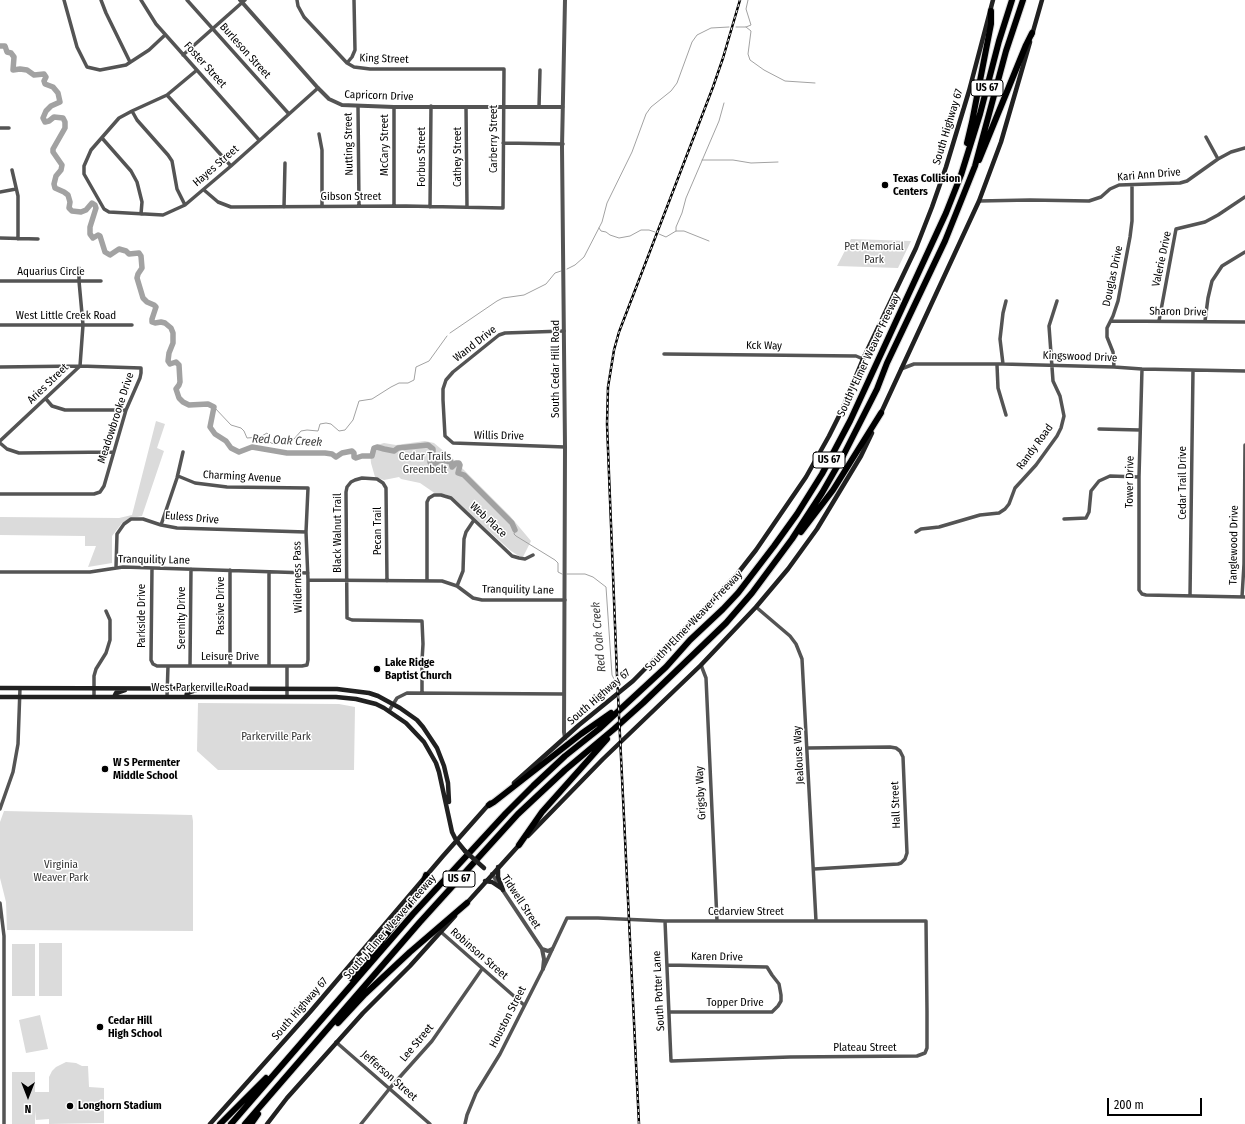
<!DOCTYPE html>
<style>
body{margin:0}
#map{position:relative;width:1245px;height:1124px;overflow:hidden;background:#fff;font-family:"Fira Sans Condensed",sans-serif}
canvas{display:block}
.north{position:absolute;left:8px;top:1076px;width:40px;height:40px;-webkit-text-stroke:3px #fff;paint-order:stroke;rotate:180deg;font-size:11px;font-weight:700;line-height:16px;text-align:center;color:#000}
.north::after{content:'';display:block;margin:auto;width:14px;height:18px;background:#000;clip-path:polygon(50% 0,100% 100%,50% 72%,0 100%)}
.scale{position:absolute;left:1107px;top:1098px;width:95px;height:18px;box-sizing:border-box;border:2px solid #000;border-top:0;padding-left:5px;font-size:12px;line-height:14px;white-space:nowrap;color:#000;-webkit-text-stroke:3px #fff;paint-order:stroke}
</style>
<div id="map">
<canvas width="1245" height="1124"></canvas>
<div class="north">N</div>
<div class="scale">200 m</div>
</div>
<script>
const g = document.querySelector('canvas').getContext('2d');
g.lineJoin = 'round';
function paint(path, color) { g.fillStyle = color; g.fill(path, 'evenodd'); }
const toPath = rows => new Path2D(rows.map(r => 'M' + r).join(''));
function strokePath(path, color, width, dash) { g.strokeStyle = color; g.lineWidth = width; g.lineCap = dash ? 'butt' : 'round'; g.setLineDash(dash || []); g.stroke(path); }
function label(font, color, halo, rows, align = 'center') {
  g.font = font + ' "Fira Sans Condensed",sans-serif'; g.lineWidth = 3; g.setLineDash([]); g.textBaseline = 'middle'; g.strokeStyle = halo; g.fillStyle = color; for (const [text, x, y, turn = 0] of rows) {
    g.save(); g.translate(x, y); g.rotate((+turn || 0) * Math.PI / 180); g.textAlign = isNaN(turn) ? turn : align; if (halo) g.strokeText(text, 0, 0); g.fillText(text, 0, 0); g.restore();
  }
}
const green = toPath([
 [851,239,911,241,898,268,837,266],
 [156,421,165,424,157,448,164,451,142,516,132,518,122,523,112,536,112,563,88,567,96,546,85,546,85,536,0,535,0,517,119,518,132,515],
 [425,441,434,443,453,459,510,516,531,541,523,557,519,556,511,551,451,497,445,494,436,494,420,483,401,479,399,477,384,480,375,477,371,463,370,452,374,446,384,443,396,445],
 [198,703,339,704,355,707,354,770,218,770,197,751],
 [4,811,192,815,193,821,193,931,7,930,6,902,0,878,0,822],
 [39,943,62,943,62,996,39,996],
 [12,944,35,944,35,996,12,996],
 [40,1015,48,1049,26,1053,19,1020],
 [66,1062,76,1063,82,1066,88,1066,89,1087,104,1088,104,1123,49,1124,49,1119,36,1120,35,1111,35,1124,12,1124,12,1072,35,1072,35,1092,49,1092,49,1077,52,1071,56,1067]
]);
const stream = toPath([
 [736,27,746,27,751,25,746,9,748,0],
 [746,27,751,31,748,54,750,60,764,70,785,81,815,83],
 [702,160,733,160,751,163,778,162],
 [599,228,601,231,606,232,610,235,619,238,630,236,641,230,649,230,655,232],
 [676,231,676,227,682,213,686,198,719,121,724,103],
 [659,234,666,237,676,231,684,231,709,241],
 [567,269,575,265,584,257,602,222,607,203,632,152,646,114,651,107,671,91,677,83,692,42,697,35,711,28,729,27],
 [450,333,497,301,503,298,524,295,546,284,555,273,561,271],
 [214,407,231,425,241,428,244,431,247,438,260,437,267,433,270,436,269,441,271,443,275,444,294,439,301,431,307,430,318,431,320,424,326,423,331,424,339,431,345,430,353,420,359,401,372,399,391,387,399,383,408,383,414,380,416,367,429,361,447,336],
 [515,530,514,534,516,536,555,560,558,563,558,572,562,574],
 [567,574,585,574,593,577,606,587,612,675,614,679]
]);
const river = toPath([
 [0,46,5,46,7,52,11,53,14,57,13,70,20,69,27,70,34,75,44,74,46,77,44,81,45,84,53,87,58,93,60,102,51,106,46,111,43,118,45,122,49,121,54,117,63,118,65,122,65,128,53,149,53,152,62,165,61,170,56,176,54,184,55,188,64,192,68,195,70,202,69,208,72,211,81,212,86,210,92,203,95,205,96,208,90,227,90,234,93,238,98,235,100,236,105,252,110,255,119,249,126,251,129,254,139,253,141,256,142,268,138,274,137,278,143,298,147,302,154,305,156,307,152,319,152,322,155,323,161,322,165,323,171,328,173,333,173,343,169,353,168,361,170,364,176,362,179,365,180,382,179,385,176,389,179,398,183,402,189,405,208,404,214,407,210,427,215,434,226,441,231,448,239,452,252,447,287,453,325,453,332,454,336,457,342,453,352,451,354,453,354,457,356,458,362,456,372,456,374,448,377,447,384,449,394,451,398,448,428,445,433,449,433,452,430,462,431,464,435,464,438,461,443,460,451,462,452,467,456,463,459,463,460,465,458,473,464,475,512,523,515,530]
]);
const minor = toPath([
 [64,0,77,47,87,67,100,70,126,65,149,50,165,35],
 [101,0,106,13,130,62],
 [141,0,156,24,259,140],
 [187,0,289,114],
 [183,55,245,0],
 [347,63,352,57,355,50,354,0],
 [197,70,167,95,132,111,119,118,91,150,84,166,84,174,104,209,109,212,163,215,185,205,231,166,318,88],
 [167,95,231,166],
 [358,106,359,206],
 [394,107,394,206],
 [466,107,467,207],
 [539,107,540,70],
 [132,111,137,120,168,155,172,161,177,189,185,205],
 [0,128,9,128],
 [319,134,322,150,322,206],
 [1206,137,1218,159],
 [102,138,131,171,137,182,142,202,141,214],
 [503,143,563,144],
 [12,170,18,196,18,239],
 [204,190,218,202,231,207,406,206,503,208,504,69,370,69,354,67,347,63,304,17,298,6,297,0],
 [0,192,16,189],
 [979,201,1030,200,1089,201,1101,197,1110,189,1119,185,1180,183,1187,181,1218,159,1231,152,1245,148],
 [284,207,285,163],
 [430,207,431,106],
 [0,238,38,239],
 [0,281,101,281],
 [1111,321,1245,322],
 [1159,321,1176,229,1205,222,1218,215,1245,197],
 [1205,321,1208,298,1212,281,1222,266,1245,252],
 [0,325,132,325],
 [564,331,505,333,499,335,453,372,446,380,443,389,443,400,445,436,453,443,565,447],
 [664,354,856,356,863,359],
 [1003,364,1000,339,1003,313,1006,301],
 [997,365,998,388,1006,415],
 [0,367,80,366,141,368,141,373,140,378,126,410,104,486,100,492,94,494,0,494],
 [1114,367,1113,352,1107,337,1107,328,1113,316,1118,301,1130,237,1132,221,1132,185],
 [901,369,914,364,1003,364,1114,367,1142,369,1245,371],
 [1142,369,1139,477,1139,590,1142,594,1146,595,1245,597],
 [46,399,52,406,65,410,126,410],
 [1099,429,1140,430],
 [0,441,80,366,83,325,79,281,79,268],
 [0,443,7,449,19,453,113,452],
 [1064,519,1086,518,1089,512,1091,491,1099,481,1110,476,1139,477],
 [161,525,177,478,183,452],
 [916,532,921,529,939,527,980,515,999,513,1005,509,1009,504,1015,488,1036,465,1057,436,1061,428,1064,416,1060,396,1053,381,1049,326,1057,301],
 [116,567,117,534,124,524,131,519,143,519,161,525,177,528,306,532],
 [152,568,151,660,153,664,157,666,302,666,307,665,308,660,308,580,306,532,308,488,227,487,195,483,178,476],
 [230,570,230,666],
 [0,572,90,572,123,567,308,573],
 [269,572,269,666],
 [308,580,442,581,457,586,473,598,482,600,565,600],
 [427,580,427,502,429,498,434,495,441,495,451,498,512,556,519,558,525,559,533,555],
 [387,581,386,488,383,483,377,479,362,478,355,480,351,482,347,487,346,492,347,618,352,620,422,621,423,644,422,661,422,693],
 [457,586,463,571,464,539,466,532,474,520],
 [1190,596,1193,370],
 [1242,597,1244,564,1245,445],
 [756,607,790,636,796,644,802,659,816,921],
 [701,665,706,678,717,921],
 [190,666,191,569],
 [287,666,287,697],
 [94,697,94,676,96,669,106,653,110,640,110,620,106,611],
 [167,697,168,666],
 [389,711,397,698,407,693,564,694],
 [808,748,890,747,896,748,900,751,903,757,907,853,905,859,901,863,898,864,814,869],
 [0,809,13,772,18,744,20,688],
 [0,903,4,936,4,1124],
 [441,932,524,1005],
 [667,965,767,967,772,975,779,984,781,995,781,1001,778,1006,772,1012,669,1012],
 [336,1042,430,1124],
 [361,1124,390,1088,432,1041,482,969],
 [465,1124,467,1115,476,1093,500,1054,543,969,567,918,598,918,665,921,926,921,927,1012,927,1048,925,1053,917,1056,790,1057,671,1061,665,921]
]);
const tertiary = toPath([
 [240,0,318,88,329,99,342,105,394,107,563,107],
 [565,0,562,147,565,447,564,732,565,738],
 [492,874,542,949,544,959,543,969],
 [542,949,548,951,552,949]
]);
const secondary = toPath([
 [1032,35,1042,0],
 [880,415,979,201,1001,142,1030,42],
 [0,688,337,689,369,693,378,696,400,708,417,720,423,727,437,748,444,766,448,783,449,802],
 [0,697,336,697,356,699,376,704,384,708,406,723,424,742,436,763,439,772,452,832,456,840,465,851],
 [114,697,116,693,125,690],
 [186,697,187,693,196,690],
 [514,783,579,725,633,681,705,608,738,573,756,550,806,477,829,436,841,412,863,359,916,248,932,207,946,167,969,91,993,0],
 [528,836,603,759,701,665,756,607,788,569,817,529,861,456,872,433],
 [498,867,498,877,503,890],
 [485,881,492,882,501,888],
 [465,905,520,844],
 [210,1124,310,1012,443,856,490,803],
 [267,1124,287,1098,363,1013,410,966,455,916]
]);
const motorway = toPath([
 [967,143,972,122,991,24,991,11],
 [979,160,1026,45,1032,33],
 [801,532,833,490,881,413],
 [489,805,494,802,581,734,611,713],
 [519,845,542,812,607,739],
 [352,979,412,902,423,885,426,875],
 [338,1023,365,994,410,952,467,903],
 [220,1124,266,1078],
 [231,1124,413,914,506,813,533,786,565,756,599,729,666,667,690,640,723,609,738,593,774,546,797,514,822,474,850,421,946,213,961,175,980,114,999,41,1012,0],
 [245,1124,420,922,518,814,565,770,614,729,643,703,726,623,752,593,792,539,822,493,842,458,877,389,887,363,945,241,975,166,1006,51,1023,0],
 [251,1124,258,1114]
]);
const rail = toPath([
 [639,1124,617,675,607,424,608,387,614,350,619,332,713,87,723,58,740,0]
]);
const secondaryBridge = toPath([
 [465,851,484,868]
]);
const markers = [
 [885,185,4,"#000"],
 [377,669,4,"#000"],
 [105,769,4,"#000"],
 [100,1027,4,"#000"],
 [70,1106,4,"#000"]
];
const shields = [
 [987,88,32],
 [829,460,32],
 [459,879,32]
];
const shieldNames = [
 ["US 67",987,88],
 ["US 67",829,460],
 ["US 67",459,879]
];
const streetNames = [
 ["Burleson Street",245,51,48],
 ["King Street",384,59,2],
 ["Foster Street",205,65,48],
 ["Capricorn Drive",379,96,2],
 ["South Highway 67",948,127,-73],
 ["Carberry Street",494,139,-90],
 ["Nutting Street",349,144,-91],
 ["McCary Street",385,145,-90],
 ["Forbus Street",422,157,-90],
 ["Cathey Street",458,157,-90],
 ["Hayes Street",216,166,-41],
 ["Kari Ann Drive",1149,175,-5],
 ["Gibson Street",351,197],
 ["Valerie Drive",1162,259,-78],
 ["Aquarius Circle",51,272],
 ["Douglas Drive",1113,276,-78],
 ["Sharon Drive",1178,312,1],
 ["West Little Creek Road",66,316],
 ["Wand Drive",475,344,-38],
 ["Kck Way",764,346,1],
 ["South J Elmer Weaver Freeway",869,355,-65],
 ["Kingswood Drive",1080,357,2],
 ["South Cedar Hill Road",556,369,-90],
 ["Aries Street",48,384,-44],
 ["Meadowbrooke Drive",116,418,-72],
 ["Willis Drive",499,436,1],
 ["Randy Road",1035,447,-54],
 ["Charming Avenue",242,477,3],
 ["Tower Drive",1130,482,-89],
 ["Cedar Trail Drive",1183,483,-90],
 ["Euless Drive",192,518,5],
 ["Web Place",488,520,43],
 ["Pecan Trail",378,531,-90],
 ["Black Walnut Trail",338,533,-90],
 ["Tanglewood Drive",1234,545,-89],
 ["Tranquility Lane",154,560,1],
 ["Wilderness Pass",298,577,-91],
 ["Tranquility Lane",518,590,1],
 ["Passive Drive",221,606,-90],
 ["Parkside Drive",142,616,-90],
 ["Serenity Drive",182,618,-90],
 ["South J Elmer Weaver Freeway",694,621,-46],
 ["Leisure Drive",230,657],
 ["West Parkerville Road",200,688],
 ["South Highway 67",599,697,-41],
 ["Jealouse Way",799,755,-93],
 ["Grigsby Way",701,793,-93],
 ["Hall Street",896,805,-92],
 ["Tidwell Street",521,902,57],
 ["Cedarview Street",746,912],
 ["South J Elmer Weaver Freeway",390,927,-49],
 ["Robinson Street",479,954,41],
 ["Karen Drive",717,957,1],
 ["South Potter Lane",659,991,-93],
 ["Topper Drive",735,1003],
 ["South Highway 67",300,1009,-49],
 ["Houston Street",508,1017,-63],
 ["Lee Street",417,1043,-50],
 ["Plateau Street",865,1048],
 ["Jefferson Street",389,1076,41]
];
const poiNames = [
 ["Texas Collision",893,179],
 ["Centers",893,192],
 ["Lake Ridge",385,663],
 ["Baptist Church",385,676],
 ["W S Permenter",113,763],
 ["Middle School",113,776],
 ["Cedar Hill",108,1021],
 ["High School",108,1034],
 ["Longhorn Stadium",78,1106]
];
const parkNames = [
 ["Pet Memorial",874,247],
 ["Park",874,260],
 ["Cedar Trails",425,457],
 ["Greenbelt",425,470],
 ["Parkerville Park",276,737],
 ["Virginia",61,865],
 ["Weaver Park",61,878]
];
const waterNames = [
 ["Red Oak Creek",287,441,3],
 ["Red Oak Creek",599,637,-95]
];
paint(green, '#dbdbdb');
strokePath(stream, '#a2a2a2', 1);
strokePath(river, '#a2a2a2', 5.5);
strokePath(motorway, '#dbdbdb', 8);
strokePath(minor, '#545454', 3.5);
strokePath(tertiary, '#545454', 4);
strokePath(secondary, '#212121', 4.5);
strokePath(motorway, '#000', 6);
strokePath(rail, '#000', 2.5);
strokePath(rail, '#fff', 1, [3]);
strokePath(secondaryBridge, '#212121', 4.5);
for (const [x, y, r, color] of markers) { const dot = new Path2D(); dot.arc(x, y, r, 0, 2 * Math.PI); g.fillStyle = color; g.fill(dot); strokePath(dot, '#fff', 1.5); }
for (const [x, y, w] of shields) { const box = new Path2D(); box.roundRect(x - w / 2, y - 8, w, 16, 3); g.fillStyle = '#fff'; g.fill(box); strokePath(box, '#000', 1); }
label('bold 10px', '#000', null, shieldNames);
label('11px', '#000', '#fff', streetNames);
label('bold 11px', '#000', '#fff', poiNames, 'left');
label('11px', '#323232', '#fff', parkNames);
label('italic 12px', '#434343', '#fff', waterNames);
</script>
